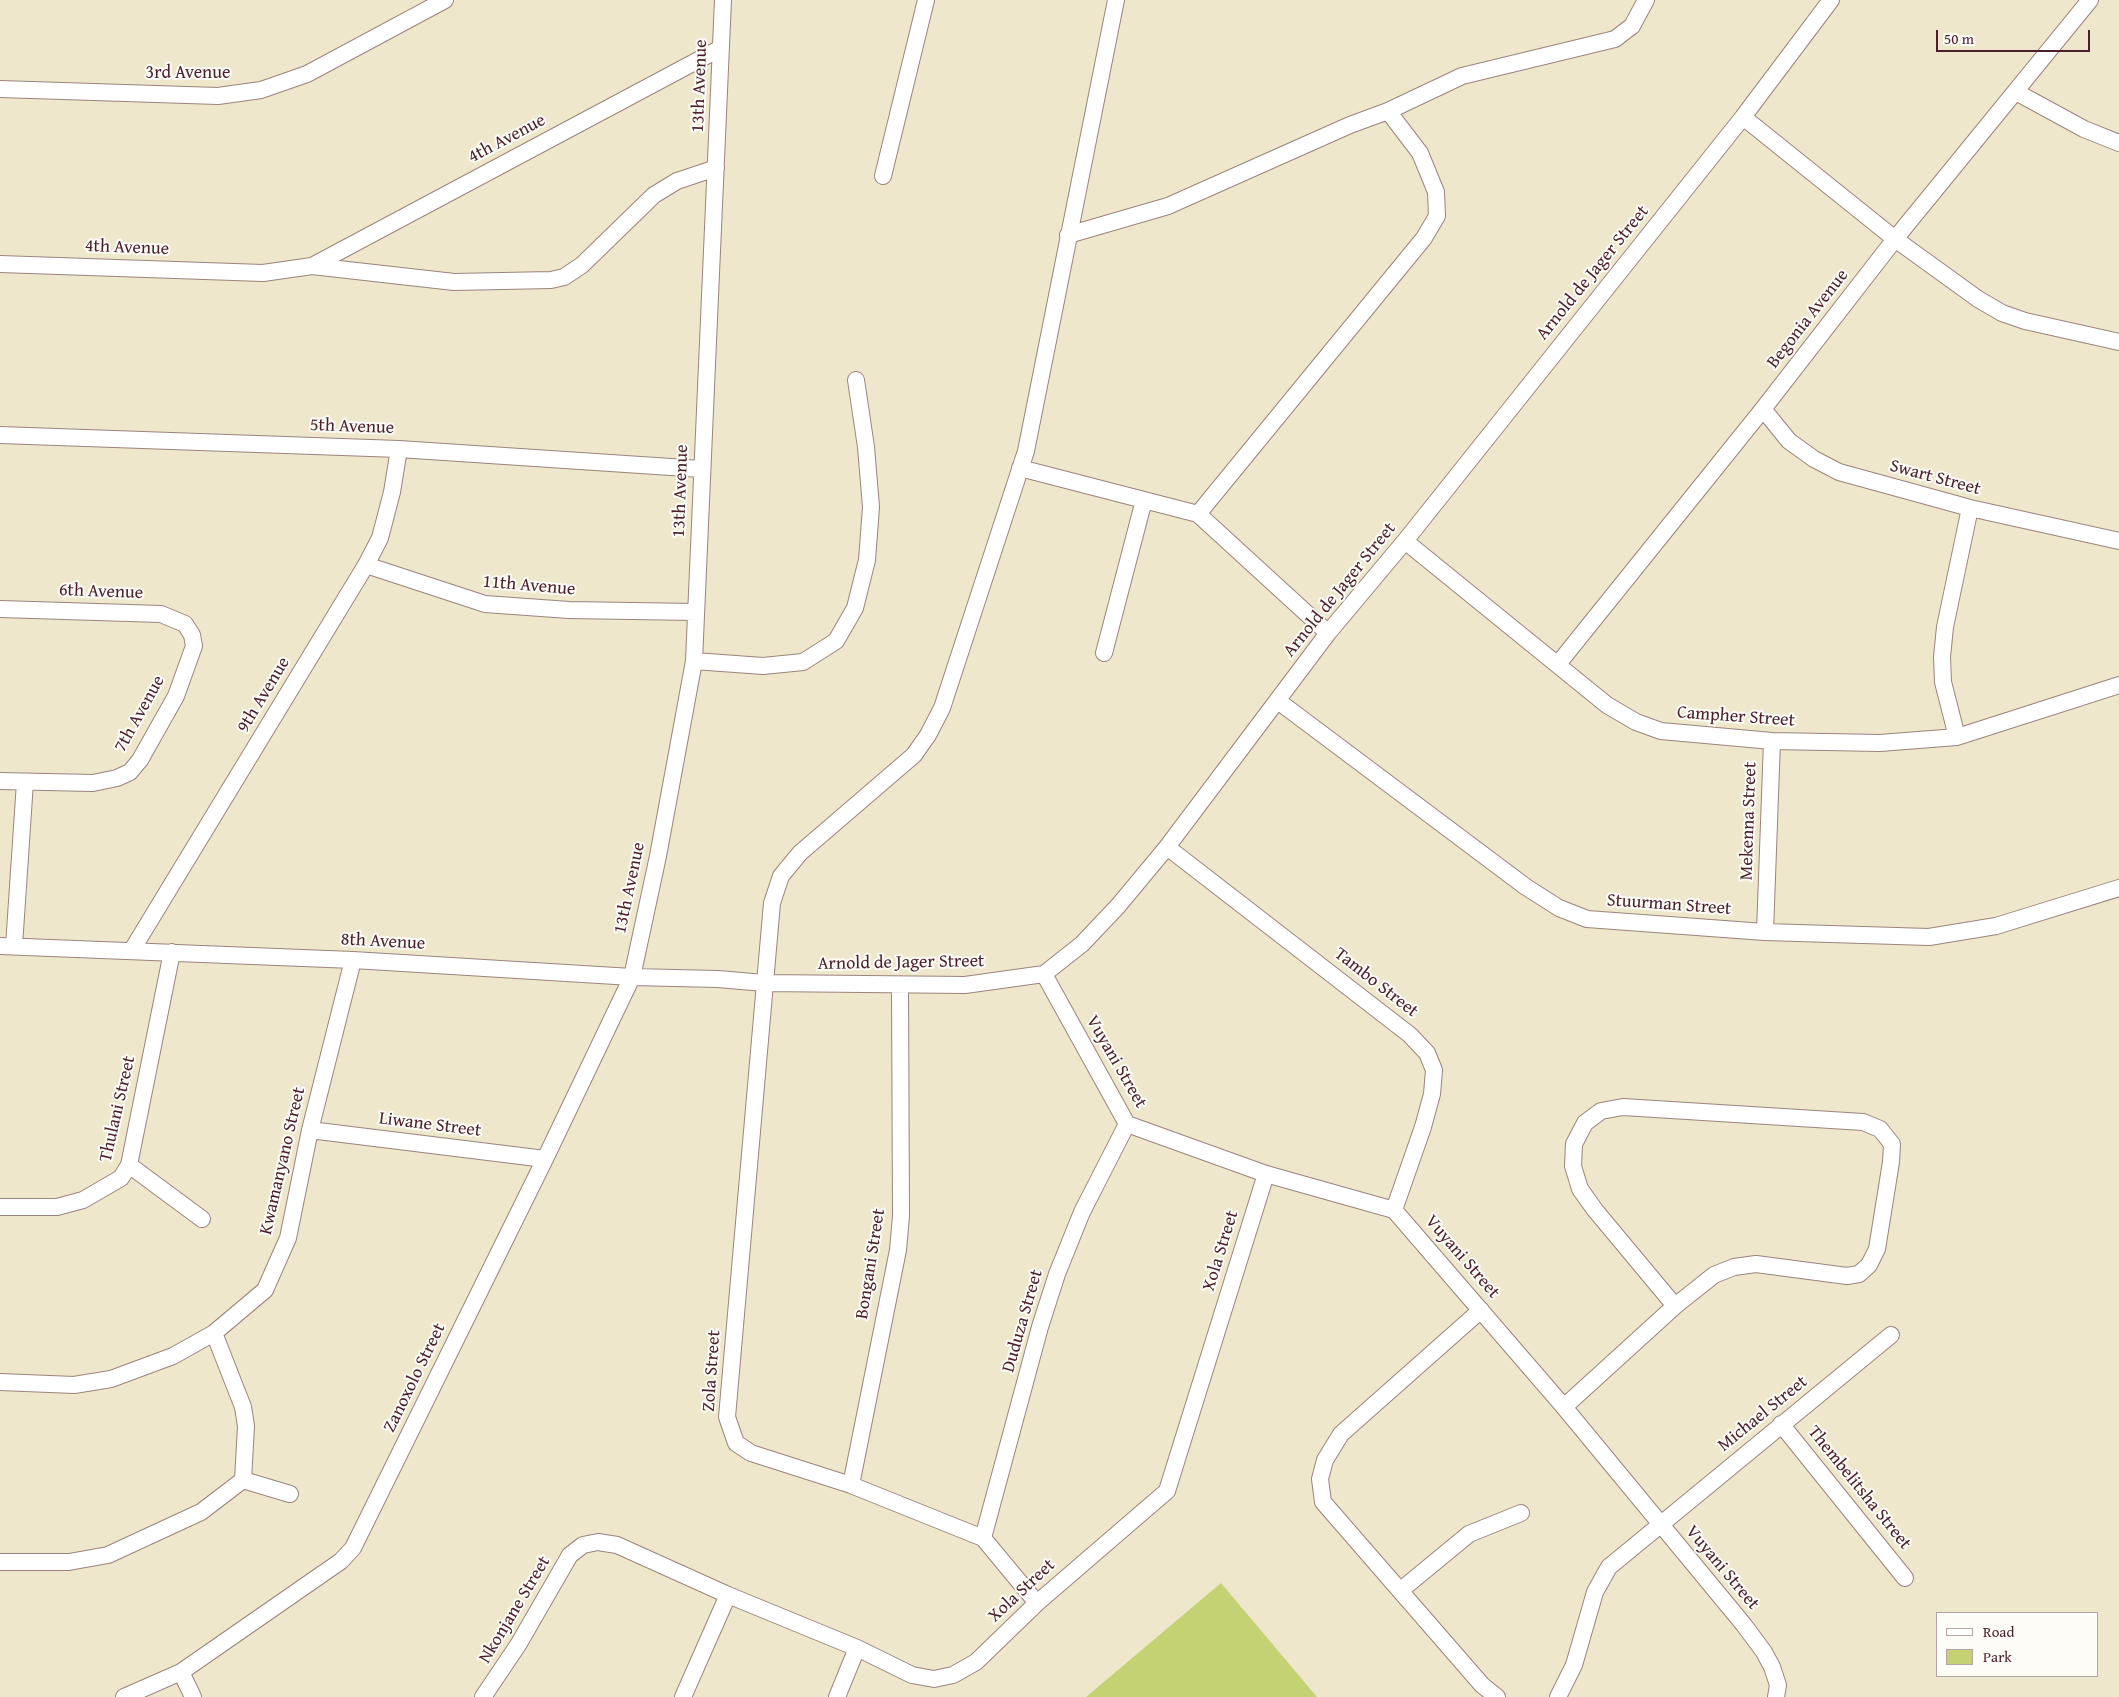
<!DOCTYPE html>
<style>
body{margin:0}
#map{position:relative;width:2119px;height:1697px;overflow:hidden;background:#eee7cc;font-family:"Gentium Book Plus",serif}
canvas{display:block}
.legend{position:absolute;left:1936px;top:1612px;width:162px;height:65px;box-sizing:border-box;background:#fdfcf7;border:1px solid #b5a4a5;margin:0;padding:6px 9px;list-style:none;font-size:15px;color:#4a1f2b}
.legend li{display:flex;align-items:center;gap:10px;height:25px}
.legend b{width:25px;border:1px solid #b5a4a5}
.scale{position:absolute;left:1936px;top:30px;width:154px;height:22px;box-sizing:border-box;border:2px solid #4a1f2b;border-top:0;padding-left:6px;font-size:15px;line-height:18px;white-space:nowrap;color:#4a1f2b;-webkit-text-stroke:4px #fdfcf7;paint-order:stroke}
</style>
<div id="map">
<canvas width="2119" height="1697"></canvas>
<ul class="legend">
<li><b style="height:6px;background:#fff"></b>Road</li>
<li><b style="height:14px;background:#c4d274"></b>Park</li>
</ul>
<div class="scale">50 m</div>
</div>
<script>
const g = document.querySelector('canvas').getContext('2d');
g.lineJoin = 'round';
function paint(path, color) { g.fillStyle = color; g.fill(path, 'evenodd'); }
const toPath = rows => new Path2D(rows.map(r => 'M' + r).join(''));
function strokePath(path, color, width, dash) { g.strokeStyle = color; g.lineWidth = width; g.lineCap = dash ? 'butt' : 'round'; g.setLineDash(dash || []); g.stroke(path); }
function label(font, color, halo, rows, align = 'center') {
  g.font = font + ' "Gentium Book Plus",serif'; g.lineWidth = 4; g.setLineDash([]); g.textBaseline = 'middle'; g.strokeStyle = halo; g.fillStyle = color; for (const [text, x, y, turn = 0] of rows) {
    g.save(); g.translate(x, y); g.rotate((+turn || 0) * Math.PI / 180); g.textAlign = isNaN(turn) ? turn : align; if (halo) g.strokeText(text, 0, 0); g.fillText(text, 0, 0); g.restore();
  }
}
const green = toPath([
 [1221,1583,1317,1697,1086,1697]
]);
const minor = toPath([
 [0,89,218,96,261,90,307,74,445,0],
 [2016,92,2084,129,2119,143],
 [1388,111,1462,76,1615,39,1632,26,1646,0],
 [1743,117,1895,239,1978,299,2002,313,2025,321,2119,342],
 [883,176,926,0],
 [1068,235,1168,206,1350,125,1388,111,1420,153,1436,192,1437,216,1424,238,1198,514],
 [0,264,263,273,312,266,721,48],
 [312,266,454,282,551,280,564,277,582,265,654,195,677,181,716,168],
 [1763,409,1789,441,1814,459,1839,472,1970,508,2119,541],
 [0,435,399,449,701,469],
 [1020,468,1198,514,1328,633],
 [1405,541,1607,705,1636,722,1661,731,1772,741,1880,743,1957,737,2119,685],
 [366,565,485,604,569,610,696,612],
 [0,609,161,614,185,624,192,635,194,646,176,696,140,760,130,772,117,778,93,783,0,781],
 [1104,653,1144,500],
 [694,661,763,666,803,662,836,641,855,608,867,560,871,507,866,447,856,380],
 [1558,664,1763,409,1895,239,2090,0],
 [1278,701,1526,887,1559,908,1587,919,1765,932,1929,937,1996,926,2119,888],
 [1957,737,1943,682,1942,657,1945,627,1970,508],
 [1167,847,1410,1035,1427,1053,1434,1070,1432,1094,1423,1127,1394,1210],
 [1765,932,1772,741],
 [0,946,353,960,632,977,718,979,764,983,965,985,1044,974,1082,944,1118,906,1167,847,1328,633,1405,541,1743,117,1831,0],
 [14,946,25,782],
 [132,950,366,565,380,538,392,492,399,449],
 [1044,974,1127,1124,1266,1174,1394,1210,1564,1407,1744,1625,1764,1652,1772,1667,1778,1685,1776,1697],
 [310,1130,545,1159],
 [129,1165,202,1219],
 [0,1207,57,1207,83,1200,121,1178,129,1165,172,952],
 [1481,1310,1341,1434,1325,1460,1320,1479,1323,1502,1482,1685,1497,1697],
 [0,1382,74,1385,111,1379,173,1356,214,1333,265,1290,288,1238,310,1130,353,960],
 [1564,1407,1675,1306,1714,1275,1734,1267,1756,1264,1847,1276,1859,1274,1869,1265,1877,1249,1891,1162,1892,1144,1880,1129,1863,1122,1623,1107,1601,1111,1585,1123,1574,1144,1573,1166,1580,1189,1595,1210,1675,1306],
 [1781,1424,1905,1578],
 [243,1480,290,1494],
 [851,1485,898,1250,901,1216,900,986],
 [983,1538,1040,1327,1057,1274,1082,1212,1127,1124],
 [0,1562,69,1562,108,1555,201,1512,243,1480,246,1426,243,1407,214,1333],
 [1401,1590,1469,1534,1521,1513],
 [1037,1603,983,1538,851,1485,751,1453,736,1443,727,1417,772,903,781,876,800,853,914,755,928,735,942,708,1026,451,1116,0],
 [181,1672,193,1697],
 [124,1697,181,1672,341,1561,353,1548,545,1159,632,977,658,856,694,661,723,0],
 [483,1697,518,1645,570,1555,583,1545,598,1542,617,1545,728,1595,857,1648,912,1675,934,1679,953,1675,976,1662,1037,1603,1167,1491,1266,1174],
 [683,1697,728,1595],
 [837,1697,857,1648],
 [1558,1697,1574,1665,1595,1592,1609,1567,1891,1335]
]);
const streetNames = [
 ["3rd Avenue",188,73],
 ["13th Avenue",700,86,-88],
 ["4th Avenue",507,139,-28],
 ["4th Avenue",127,248,2],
 ["Arnold de Jager Street",1593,273,-51],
 ["Begonia Avenue",1808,319,-52],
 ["5th Avenue",352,427,2],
 ["Swart Street",1935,478,15],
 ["13th Avenue",681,491,-88],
 ["11th Avenue",529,586,5],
 ["Arnold de Jager Street",1340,590,-51],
 ["6th Avenue",101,592,2],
 ["9th Avenue",264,695,-59],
 ["7th Avenue",140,714,-61],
 ["Campher Street",1736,717,4],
 ["Mekenna Street",1749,821,-88],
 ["13th Avenue",630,888,-78],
 ["Stuurman Street",1669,905,4],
 ["8th Avenue",383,942,3],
 ["Arnold de Jager Street",901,963,-1],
 ["Tambo Street",1376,983,38],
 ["Vuyani Street",1116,1062,60],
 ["Thulani Street",118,1109,-77],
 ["Liwane Street",430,1125,7],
 ["Kwamanyano Street",283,1161,-77],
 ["Xola Street",1221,1251,-73],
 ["Vuyani Street",1462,1257,49],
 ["Bongani Street",871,1264,-81],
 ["Duduza Street",1023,1321,-74],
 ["Zola Street",712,1371,-86],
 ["Zanoxolo Street",415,1378,-64],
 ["Michael Street",1763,1414,-39],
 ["Thembelitsha Street",1859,1488,51],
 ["Vuyani Street",1722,1568,50],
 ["Xola Street",1022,1591,-43],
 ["Nkonjane Street",515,1610,-59]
];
paint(green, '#c4d274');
strokePath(minor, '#9c837c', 18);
strokePath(minor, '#fff', 16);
label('18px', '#4a1f2b', '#fdfcf7', streetNames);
</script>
